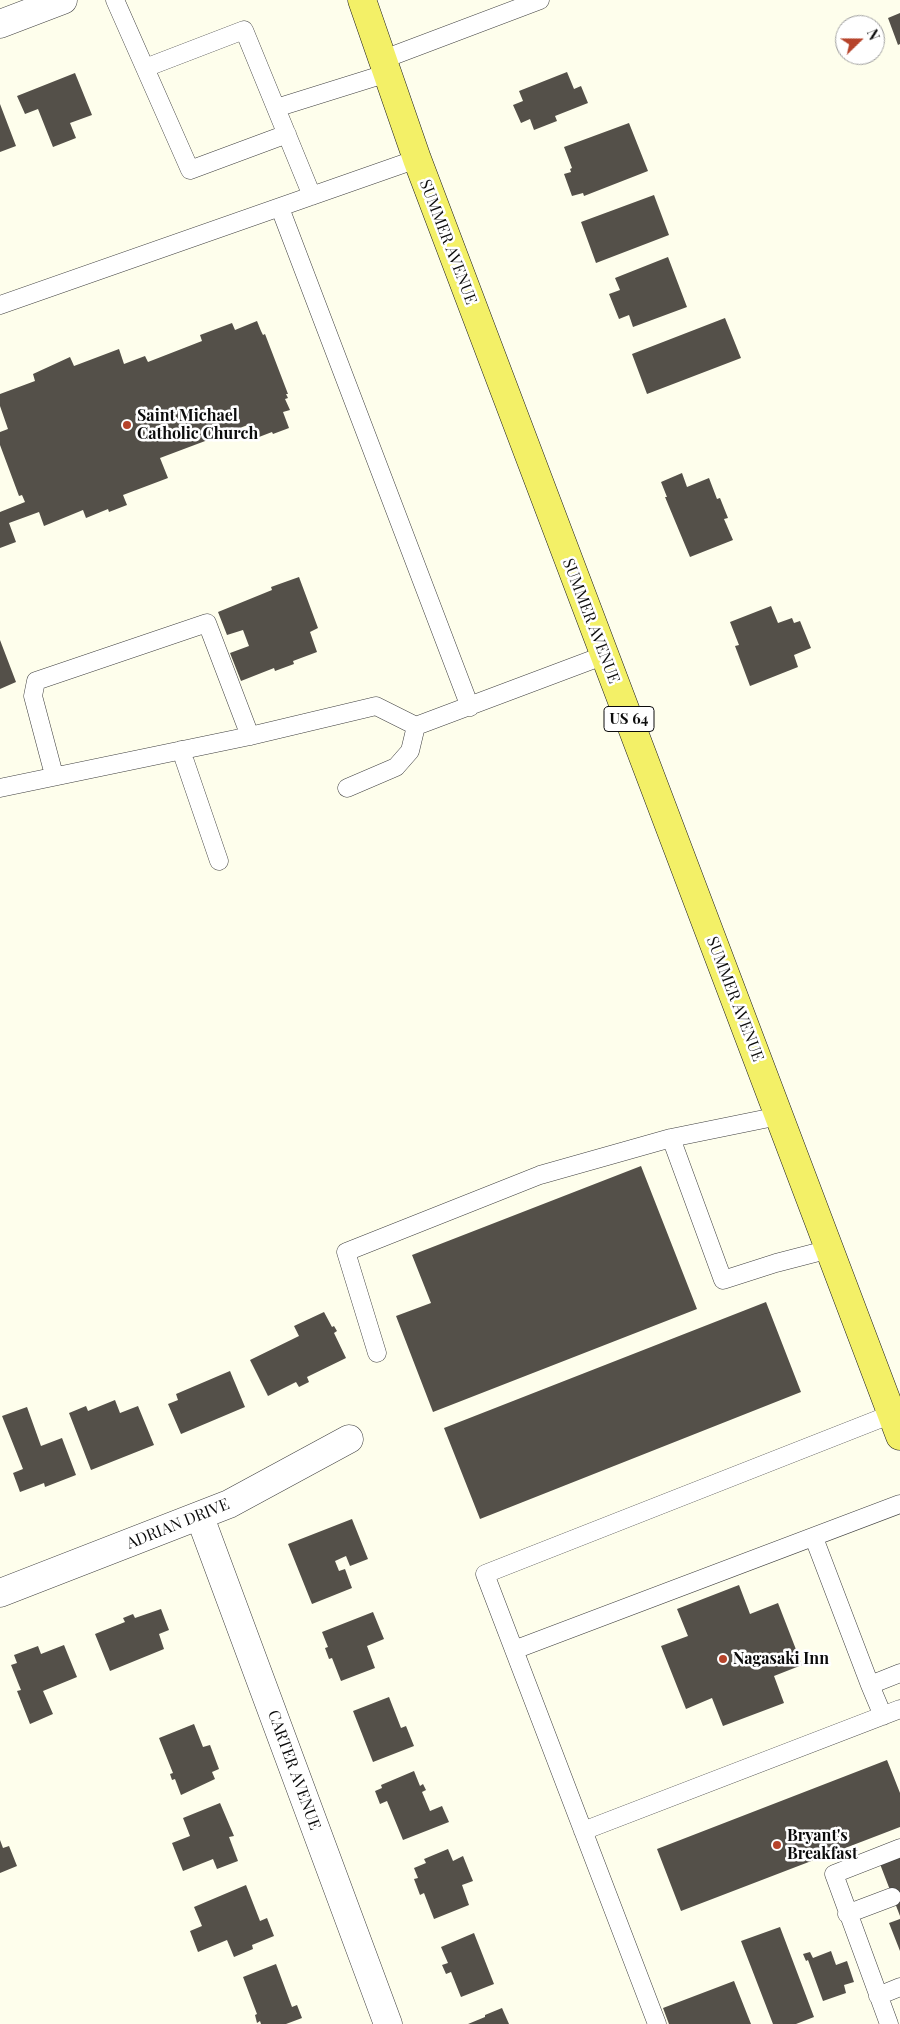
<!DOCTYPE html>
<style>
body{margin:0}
#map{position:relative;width:900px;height:2024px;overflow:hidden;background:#fefeec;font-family:"Playfair Display",serif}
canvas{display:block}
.north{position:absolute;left:835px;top:15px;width:50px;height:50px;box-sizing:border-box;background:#fff;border:1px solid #9e9e9e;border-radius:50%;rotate:68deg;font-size:14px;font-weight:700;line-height:20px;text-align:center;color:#0c0c0c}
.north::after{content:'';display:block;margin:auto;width:18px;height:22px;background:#b6432a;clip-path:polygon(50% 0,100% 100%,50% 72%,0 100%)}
</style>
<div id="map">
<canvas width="900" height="2024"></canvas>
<div class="north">N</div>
</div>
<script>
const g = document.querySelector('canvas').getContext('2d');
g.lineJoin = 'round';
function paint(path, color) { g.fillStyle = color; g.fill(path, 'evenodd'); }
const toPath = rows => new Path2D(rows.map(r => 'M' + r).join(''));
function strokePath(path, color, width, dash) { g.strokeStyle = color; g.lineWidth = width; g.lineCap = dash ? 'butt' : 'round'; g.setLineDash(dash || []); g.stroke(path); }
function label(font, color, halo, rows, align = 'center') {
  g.font = font + ' "Playfair Display",serif'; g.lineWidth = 5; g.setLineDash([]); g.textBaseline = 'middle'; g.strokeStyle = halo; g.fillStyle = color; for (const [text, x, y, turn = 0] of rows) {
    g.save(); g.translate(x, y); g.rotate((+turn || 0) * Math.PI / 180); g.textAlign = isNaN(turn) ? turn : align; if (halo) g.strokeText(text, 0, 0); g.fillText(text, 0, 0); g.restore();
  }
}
const building = toPath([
 [900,13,900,44,898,45,888,18],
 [567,72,574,89,581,86,588,103,555,116,557,121,534,130,530,119,521,123,513,105,523,101,519,91],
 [75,73,92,115,70,123,76,138,53,147,38,109,25,114,17,96],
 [0,104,16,146,0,152],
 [629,123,648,171,584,196,583,193,572,196,564,174,571,172,570,169,572,168,564,147],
 [654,195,669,235,596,263,581,222],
 [668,257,687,307,633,327,629,315,619,319,609,294,620,290,615,278],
 [725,318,741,358,647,394,632,354],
 [257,321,261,331,263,335,265,334,288,394,286,394,288,398,285,399,290,410,283,412,289,428,273,434,272,432,259,437,253,423,160,458,168,478,123,495,127,505,109,512,108,509,86,518,83,510,44,526,39,512,9,523,16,542,0,548,0,512,25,502,22,495,19,496,0,445,0,432,8,429,0,406,0,394,35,381,33,374,70,357,74,366,119,349,124,364,145,356,148,362,202,341,200,335,232,323,235,330],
 [682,473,687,487,709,478,717,499,720,498,728,518,724,519,733,540,690,557,665,497,667,497,661,482],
 [299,577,318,628,310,632,317,652,293,661,294,664,275,671,274,668,241,681,230,653,249,646,243,630,227,635,218,612,272,590,271,587],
 [771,606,778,623,792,618,794,623,800,621,811,648,794,655,798,667,750,686,735,646,739,645,730,622],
 [0,640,16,682,0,689],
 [641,1166,697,1309,433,1412,396,1316,431,1303,412,1255],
 [766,1302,801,1392,480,1519,444,1428],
 [324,1312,332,1327,334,1326,337,1331,334,1333,346,1358,307,1377,309,1382,299,1387,296,1382,268,1396,250,1360,299,1336,294,1326],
 [230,1371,245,1407,181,1434,168,1404,178,1400,176,1394],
 [115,1400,120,1413,138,1406,154,1445,91,1470,69,1413,86,1406,88,1411],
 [27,1407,41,1446,62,1438,76,1475,45,1487,44,1483,20,1492,13,1473,23,1469,2,1416],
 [352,1519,368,1559,350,1566,346,1556,335,1561,339,1571,345,1569,352,1588,312,1604,288,1544],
 [739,1585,750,1614,778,1603,802,1665,774,1676,784,1703,723,1726,712,1698,686,1709,661,1646,688,1636,677,1609],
 [161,1609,169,1630,159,1634,164,1649,110,1671,95,1634,125,1622,123,1618,133,1614,135,1618],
 [373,1612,384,1639,367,1646,375,1668,341,1681,332,1658,329,1659,325,1648,328,1647,322,1632],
 [64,1645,77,1677,43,1691,53,1714,30,1724,17,1691,21,1690,11,1665,17,1663,14,1655,38,1646,41,1654],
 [389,1697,401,1728,406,1726,414,1746,373,1762,353,1711],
 [194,1724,203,1747,210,1745,219,1769,212,1772,215,1779,181,1795,175,1779,172,1780,170,1774,173,1773,159,1738],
 [887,1760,900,1793,900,1827,681,1911,657,1849],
 [414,1771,420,1786,423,1784,426,1790,422,1792,430,1811,442,1806,449,1822,403,1840,387,1801,380,1804,375,1791,382,1788,381,1785],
 [220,1803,234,1836,229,1837,238,1861,217,1869,213,1859,183,1871,172,1843,190,1836,183,1818],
 [0,1840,3,1848,9,1846,17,1866,0,1873],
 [448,1849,453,1861,463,1856,473,1881,462,1885,469,1905,434,1919,424,1893,420,1895,414,1879,418,1878,414,1868,426,1863,424,1859],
 [900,1856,900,1916,880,1864],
 [246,1885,260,1921,267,1918,274,1936,252,1945,253,1949,234,1957,227,1940,198,1952,190,1931,202,1926,194,1907],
 [900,1919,900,1951,889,1923],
 [780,1927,814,2017,796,2024,773,2024,741,1941],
 [474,1933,494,1984,461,1997,451,1972,446,1974,442,1965,448,1963,441,1947],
 [831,1951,836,1965,847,1961,854,1982,844,1985,846,1993,823,2001,808,1960,806,1961,803,1954,810,1952,813,1958],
 [276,1964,292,2007,297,2005,302,2018,286,2024,261,2024,260,2021,257,2023,255,2015,257,2014,243,1977],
 [734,1981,751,2024,669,2024,663,2008],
 [502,2008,509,2024,468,2024,485,2017,485,2015]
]);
const service = toPath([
 [115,0,190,170,287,134],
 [384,59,540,0],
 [145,68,244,30,312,196],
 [276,108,388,73],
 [280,208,470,707],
 [0,305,417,159],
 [181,750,219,861],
 [54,775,33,696,36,681,207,623,250,736],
 [0,788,250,736,376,706,416,726,605,655],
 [347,788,396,767,410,751,416,726],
 [779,1116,671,1138,723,1280,776,1263,830,1249],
 [377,1353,346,1252,540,1175,671,1138],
 [814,1538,870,1685,900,1673],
 [514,1650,900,1504],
 [870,1685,883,1716],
 [583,1831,900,1709],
 [847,1914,892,1897],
 [878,1996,900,1987],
 [657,2024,485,1574,892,1414],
 [889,2024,834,1874,900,1848]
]);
const minor = toPath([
 [0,24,63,0],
 [200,1517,388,2024],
 [0,1593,229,1504,349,1439]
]);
const primary = toPath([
 [362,0,417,159,900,1436]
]);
const markers = [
 [127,425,5,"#b6432a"],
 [723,1659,5,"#b6432a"],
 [777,1845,5,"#b6432a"]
];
const shields = [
 [629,719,50]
];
const shieldNames = [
 ["US 64",629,719]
];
const streetNames = [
 ["SUMMER AVENUE",448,242,69],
 ["SUMMER AVENUE",591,621,69],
 ["SUMMER AVENUE",735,999,69],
 ["ADRIAN DRIVE",178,1524,-22],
 ["CARTER AVENUE",294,1770,70]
];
const poiNames = [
 ["Saint Michael",137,416],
 ["Catholic Church",137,434],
 ["Nagasaki Inn",733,1659],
 ["Bryant's",787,1836],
 ["Breakfast",787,1854]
];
paint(building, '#545049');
strokePath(service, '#3f3f3f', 19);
strokePath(minor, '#3f3f3f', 29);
strokePath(primary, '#1d1d1d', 29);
strokePath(service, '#fff', 18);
strokePath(minor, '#fff', 28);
strokePath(primary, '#f3f067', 28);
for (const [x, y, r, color] of markers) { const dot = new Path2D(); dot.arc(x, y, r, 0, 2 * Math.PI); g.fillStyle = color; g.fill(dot); strokePath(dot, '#fff', 2); }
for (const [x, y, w] of shields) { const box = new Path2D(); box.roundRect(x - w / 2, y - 12.5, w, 25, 4); g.fillStyle = '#fff'; g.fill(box); strokePath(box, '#0c0c0c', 1); }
label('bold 15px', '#0c0c0c', null, shieldNames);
label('16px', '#0c0c0c', '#fff', streetNames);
label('bold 16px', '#0c0c0c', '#fff', poiNames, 'left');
</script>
